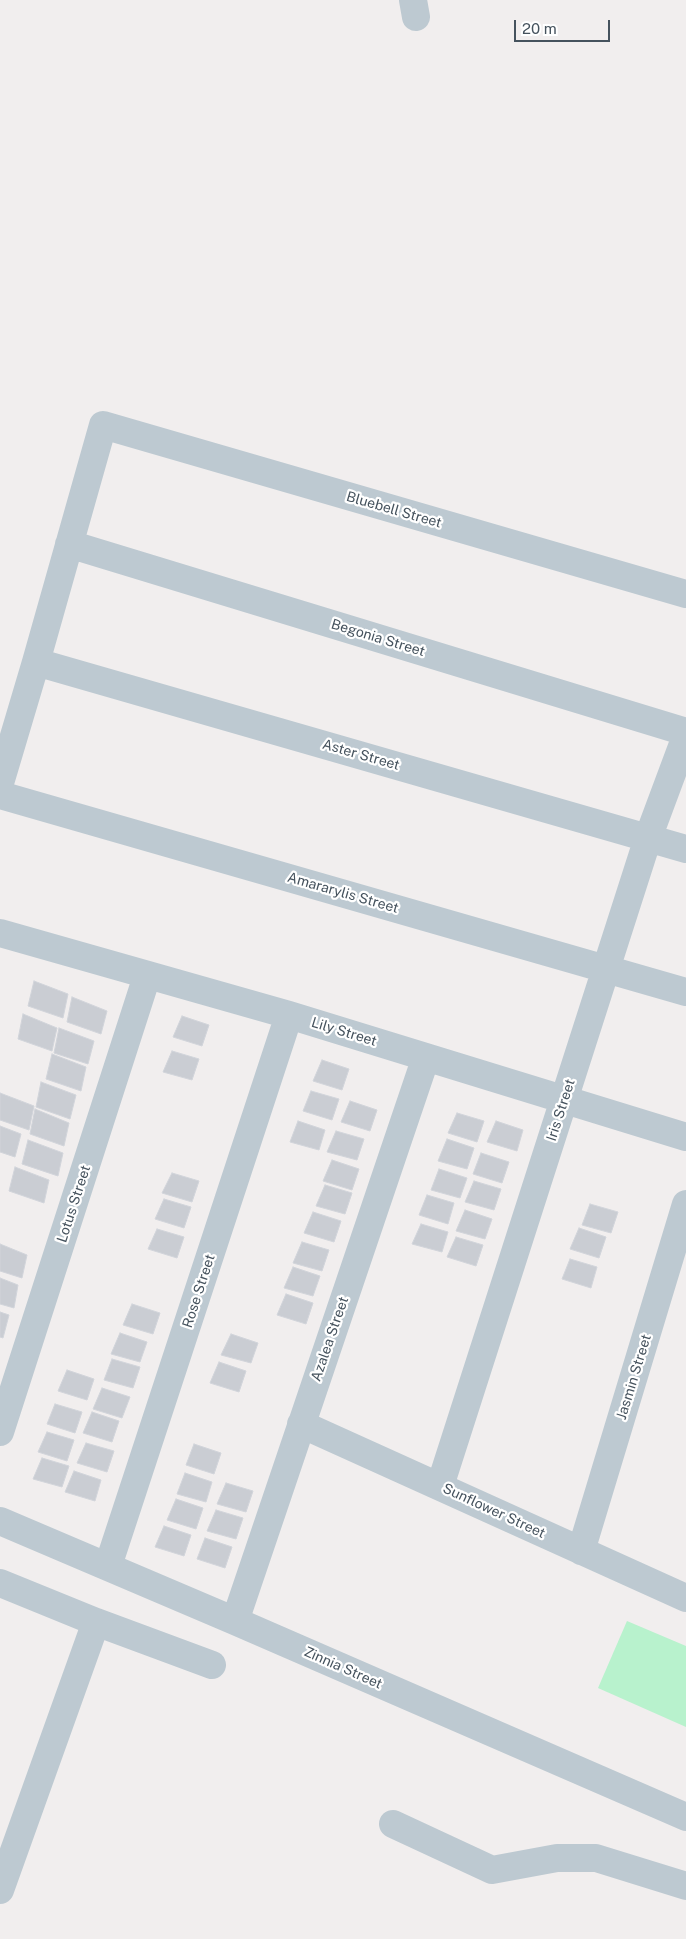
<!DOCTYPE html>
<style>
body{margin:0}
#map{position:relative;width:686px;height:1939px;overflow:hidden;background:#f1eeee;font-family:"Public Sans",sans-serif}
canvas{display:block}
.scale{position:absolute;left:514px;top:20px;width:96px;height:22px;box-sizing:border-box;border:2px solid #45525d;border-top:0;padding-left:6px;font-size:15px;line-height:18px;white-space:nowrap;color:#45525d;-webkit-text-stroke:4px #fff;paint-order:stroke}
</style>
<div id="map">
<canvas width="686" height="1939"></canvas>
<div class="scale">20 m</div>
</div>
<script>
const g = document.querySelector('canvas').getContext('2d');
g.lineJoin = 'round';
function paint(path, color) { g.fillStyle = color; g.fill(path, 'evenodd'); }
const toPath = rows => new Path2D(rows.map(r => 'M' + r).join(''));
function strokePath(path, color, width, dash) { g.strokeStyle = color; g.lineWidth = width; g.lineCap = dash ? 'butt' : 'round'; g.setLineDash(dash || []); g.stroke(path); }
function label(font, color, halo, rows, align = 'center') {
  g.font = font + ' "Public Sans",sans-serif'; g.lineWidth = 4.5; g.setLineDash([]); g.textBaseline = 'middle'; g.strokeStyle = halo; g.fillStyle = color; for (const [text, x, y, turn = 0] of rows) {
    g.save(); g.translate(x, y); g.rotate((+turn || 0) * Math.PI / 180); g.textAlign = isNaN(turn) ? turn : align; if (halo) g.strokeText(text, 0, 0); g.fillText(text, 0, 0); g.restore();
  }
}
const green = toPath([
 [627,1621,686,1646,686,1727,598,1688]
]);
const building = toPath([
 [34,981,68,994,63,1018,28,1006,34,981],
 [72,997,107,1011,101,1034,67,1022,72,997],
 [23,1014,57,1028,52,1051,18,1039,23,1014],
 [182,1016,209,1025,202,1046,173,1037,182,1016],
 [59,1028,94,1041,88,1064,54,1053,59,1028],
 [172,1051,199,1059,192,1080,163,1072,172,1051],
 [52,1054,86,1067,81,1091,46,1079,52,1054],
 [322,1060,349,1069,342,1090,313,1081,322,1060],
 [41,1082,76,1095,70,1119,36,1107,41,1082],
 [311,1091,339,1099,332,1120,303,1111,311,1091],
 [0,1093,34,1106,29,1130,0,1120,0,1093],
 [350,1101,377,1110,370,1131,341,1122,350,1101],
 [35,1109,69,1123,64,1146,30,1134,35,1109],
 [457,1113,484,1121,477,1142,448,1133,457,1113],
 [298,1121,325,1130,319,1150,290,1142,298,1121],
 [496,1121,523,1130,517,1151,487,1142,496,1121],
 [0,1126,21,1134,15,1157,0,1152,0,1126],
 [336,1131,364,1139,357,1160,327,1152,336,1131],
 [447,1139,474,1148,467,1169,438,1161,447,1139],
 [28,1140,63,1153,58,1176,22,1164,28,1140],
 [481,1153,509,1162,502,1183,473,1174,481,1153],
 [332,1160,359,1169,352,1190,323,1181,332,1160],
 [15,1167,49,1180,44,1203,9,1191,15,1167],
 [439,1169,467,1178,460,1198,431,1190,439,1169],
 [172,1173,199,1181,192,1202,162,1193,172,1173],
 [474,1181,501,1189,494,1210,465,1202,474,1181],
 [325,1185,352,1193,345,1214,316,1206,325,1185],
 [427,1195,454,1203,448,1224,419,1215,427,1195],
 [164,1199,191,1207,184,1228,155,1219,164,1199],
 [590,1204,618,1212,611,1233,582,1225,590,1204],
 [465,1210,492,1219,485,1239,456,1231,465,1210],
 [313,1212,341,1221,334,1242,304,1233,313,1212],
 [421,1224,448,1232,442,1252,412,1244,421,1224],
 [579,1228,606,1237,599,1258,570,1249,579,1228],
 [157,1229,184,1237,177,1258,148,1249,157,1229],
 [456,1237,483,1245,476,1266,447,1257,456,1237],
 [302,1242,329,1250,322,1271,293,1263,302,1242],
 [0,1244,27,1255,22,1278,0,1271,0,1244],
 [570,1259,597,1267,591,1288,562,1279,570,1259],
 [293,1267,320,1276,313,1296,284,1288,293,1267],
 [0,1278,18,1285,14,1308,0,1304,0,1278],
 [286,1294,313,1303,306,1324,277,1315,286,1294],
 [132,1304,160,1313,153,1334,123,1325,132,1304],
 [0,1312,9,1315,3,1338,0,1337,0,1312],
 [120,1333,147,1342,140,1362,111,1354,120,1333],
 [231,1334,258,1343,251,1363,221,1355,231,1334],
 [112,1359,140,1367,133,1388,104,1380,112,1359],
 [219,1362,246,1371,239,1392,210,1383,219,1362],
 [67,1370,94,1379,87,1400,58,1391,67,1370],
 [102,1388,130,1397,122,1418,93,1409,102,1388],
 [55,1404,82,1412,75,1433,47,1424,55,1404],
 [92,1412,119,1421,112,1442,83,1433,92,1412],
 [47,1432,74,1440,67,1461,38,1452,47,1432],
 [86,1443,114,1451,107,1472,77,1463,86,1443],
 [194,1444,221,1453,214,1474,186,1465,194,1444],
 [42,1458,69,1466,62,1487,33,1479,42,1458],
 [74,1471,101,1480,95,1501,65,1492,74,1471],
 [185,1473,212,1482,206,1502,177,1494,185,1473],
 [226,1483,253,1491,246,1512,217,1504,226,1483],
 [176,1499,203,1508,196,1529,167,1520,176,1499],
 [216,1510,243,1518,236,1539,207,1531,216,1510],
 [164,1526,191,1535,184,1556,155,1547,164,1526],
 [205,1538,232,1547,225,1568,197,1559,205,1538]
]);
const minor = toPath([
 [413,0,416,17],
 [69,544,686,732],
 [36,662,686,849],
 [0,783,36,662,103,425,686,594],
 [0,795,686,992],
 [0,933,289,1015,686,1137],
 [301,1424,686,1598],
 [0,1432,147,976],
 [440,1486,648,838,686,736],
 [0,1521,235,1621,686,1817],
 [581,1551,686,1204],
 [108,1566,289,1015],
 [0,1583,96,1622,212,1665],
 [235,1621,426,1057],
 [393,1824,492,1870,557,1858,596,1858,686,1886],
 [0,1890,96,1622]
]);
const streetNames = [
 ["Bluebell Street",394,510,16],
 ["Begonia Street",378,638,17],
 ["Aster Street",361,755,16],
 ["Amararylis Street",343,893,16],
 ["Lily Street",344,1032,17],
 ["Iris Street",561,1110,-72],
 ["Lotus Street",74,1204,-72],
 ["Rose Street",199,1291,-72],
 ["Azalea Street",330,1339,-71],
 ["Jasmin Street",634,1377,-73],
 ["Sunflower Street",494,1511,25],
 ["Zinnia Street",343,1668,24]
];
paint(green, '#b8f2cd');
paint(building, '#cacdd3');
strokePath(building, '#d1d4da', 1);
strokePath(minor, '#bdc9d1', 28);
label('14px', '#45525d', '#fff', streetNames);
</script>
